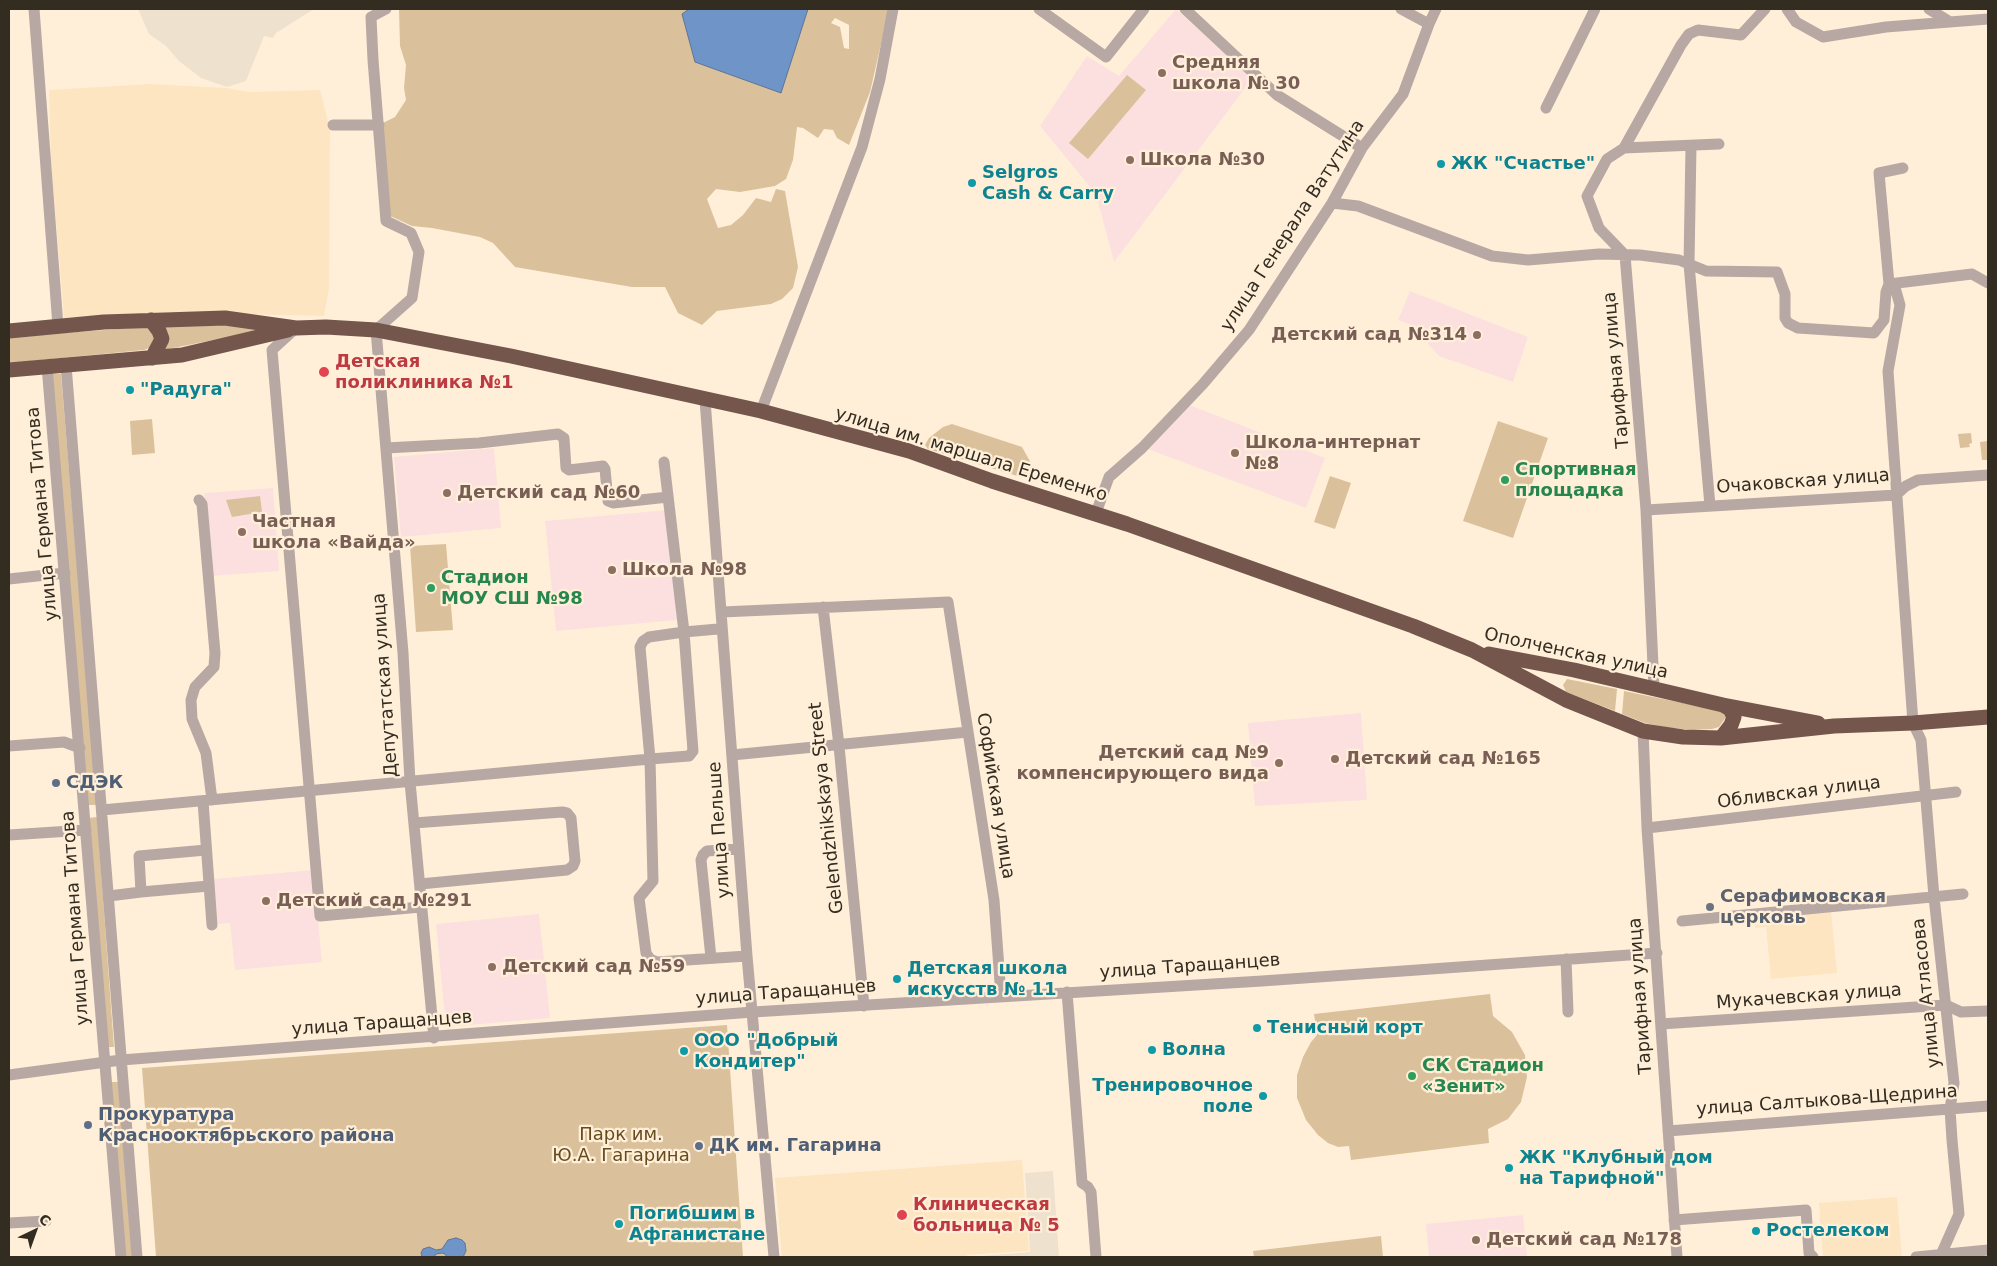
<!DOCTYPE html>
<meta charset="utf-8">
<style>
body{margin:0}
#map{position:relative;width:1997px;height:1266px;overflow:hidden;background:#ffefd8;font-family:"DejaVu Sans",sans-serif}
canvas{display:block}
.frame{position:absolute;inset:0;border:10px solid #332c20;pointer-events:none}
.north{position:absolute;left:10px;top:1206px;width:50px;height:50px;-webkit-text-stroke:4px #ffefd8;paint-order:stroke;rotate:42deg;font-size:14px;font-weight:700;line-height:20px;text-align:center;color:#332c20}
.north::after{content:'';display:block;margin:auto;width:18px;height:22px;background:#332c20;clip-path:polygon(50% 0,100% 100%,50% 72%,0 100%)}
</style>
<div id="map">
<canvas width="1997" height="1266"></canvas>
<div class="frame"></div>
<div class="north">С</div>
</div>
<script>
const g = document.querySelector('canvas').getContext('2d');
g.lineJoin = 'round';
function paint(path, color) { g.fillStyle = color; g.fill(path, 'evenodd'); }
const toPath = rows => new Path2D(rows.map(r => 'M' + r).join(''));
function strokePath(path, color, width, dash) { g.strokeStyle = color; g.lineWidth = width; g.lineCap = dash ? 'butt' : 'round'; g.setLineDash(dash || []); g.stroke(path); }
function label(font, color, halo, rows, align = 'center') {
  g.font = font + ' "DejaVu Sans",sans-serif'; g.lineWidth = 4.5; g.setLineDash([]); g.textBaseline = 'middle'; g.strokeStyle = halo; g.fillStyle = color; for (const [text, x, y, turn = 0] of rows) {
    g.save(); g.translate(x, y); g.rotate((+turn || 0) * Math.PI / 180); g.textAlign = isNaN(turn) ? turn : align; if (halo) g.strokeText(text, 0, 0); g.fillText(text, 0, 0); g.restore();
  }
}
const built = toPath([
 [149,84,227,88,248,92,320,90,330,129,329,289,324,316,201,313,64,318,51,161,49,90],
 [1831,910,1837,973,1771,979,1766,927,1755,928,1754,917],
 [1022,1160,1029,1251,967,1255,967,1257,782,1257,775,1178],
 [1897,1197,1902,1257,1823,1256,1819,1203]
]);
const industrial = toPath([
 [138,9,314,9,276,33,273,38,264,36,246,81,227,87,201,78,179,61,166,46,149,34],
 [1053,1171,1059,1257,968,1257,1030,1252,1025,1173]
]);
const education = toPath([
 [1176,9,1252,79,1114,262,1096,194,1040,126,1087,56,1119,76],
 [1410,291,1528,337,1513,382,1439,356,1428,344,1432,333,1398,320],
 [1187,404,1325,458,1306,508,1145,448],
 [494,448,501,528,401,537,394,457],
 [273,488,279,571,211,576,204,493],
 [668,510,677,620,556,631,545,521],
 [1361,713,1367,800,1255,806,1248,723],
 [313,870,322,962,235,970,230,923,218,924,213,879],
 [539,914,550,1018,446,1027,436,924],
 [1523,1215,1527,1257,1429,1257,1426,1224]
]);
const green = toPath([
 [399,9,889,9,870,92,849,145,837,138,833,130,824,129,818,138,803,128,797,127,793,160,786,179,775,186,740,192,716,189,707,199,718,228,731,225,743,215,756,198,771,202,776,189,785,191,798,267,793,288,782,299,771,304,717,311,702,325,678,313,665,287,632,287,515,267,493,243,480,237,432,228,412,226,386,214,379,125,395,117,406,100,404,88,406,65,400,46],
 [835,18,849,25,849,49,844,48,840,27,831,23],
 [1127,75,1146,90,1088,159,1069,143],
 [164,324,258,326,264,330,163,350],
 [145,327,152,330,155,338,152,347,144,350,9,363,9,337],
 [52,374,61,374,97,805,87,805],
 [152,419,155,453,132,455,130,421],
 [1498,421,1548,438,1513,538,1463,521],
 [952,424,1022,447,1032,465,1029,473,1024,478,928,449,925,445,929,438,943,427],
 [1971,433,1972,443,1969,444,1970,447,1960,448,1958,434],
 [1988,441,1988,460,1982,460,1980,442],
 [1330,476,1351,483,1335,529,1314,522],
 [260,496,262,512,232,517,226,500],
 [446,544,453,630,416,632,410,546],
 [1567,679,1617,689,1615,711,1566,692,1563,685],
 [1624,691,1721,711,1726,714,1726,717,1719,727,1712,729,1692,730,1664,727,1645,723,1622,714],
 [97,817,114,1047,106,1047,88,818],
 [1490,994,1493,1016,1512,1032,1525,1055,1527,1077,1521,1102,1508,1119,1488,1129,1489,1143,1351,1160,1349,1146,1338,1147,1328,1143,1318,1135,1306,1120,1297,1098,1297,1075,1303,1057,1311,1042,1317,1035,1314,1014],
 [727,1025,743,1257,156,1257,142,1068],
 [110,1082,118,1082,132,1257,124,1257],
 [1381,1236,1383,1257,1254,1257,1253,1251]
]);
const water = toPath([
 [689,9,808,9,781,93,695,62,682,14,689,9],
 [456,1238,462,1240,465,1243,466,1251,463,1257,447,1257,445,1254,442,1253,436,1254,434,1257,422,1257,421,1253,423,1249,429,1247,436,1250,442,1249,448,1240,456,1238]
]);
const minor = toPath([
 [34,9,58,326],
 [386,9,371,17,373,60,386,221,411,233,419,252,412,298,376,330,403,653,410,782,434,1038],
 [1039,9,1106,57,1144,9],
 [1185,9,1277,95,1362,148],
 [1401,9,1429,24],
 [1787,9,1796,22,1823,37,1886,27,1988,19],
 [1929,9,1950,22],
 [1546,108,1595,9],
 [333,125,379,125],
 [1691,146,1689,264,1706,271,1777,272,1785,294,1785,318,1788,323,1798,328,1874,333,1884,320,1886,292,1889,284,1894,284,1900,305,1888,371,1913,723,1921,740,1934,897,1954,1083,1950,1109,1952,1140,1959,1214,1940,1257],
 [1624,148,1719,144],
 [1903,168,1879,173,1889,284,1972,274,1988,283],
 [1332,203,1358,206,1492,256,1528,260,1599,254,1640,255,1679,260,1689,264,1710,506],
 [295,329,272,350,320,916,421,907],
 [66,365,137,1257],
 [47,366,121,1257],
 [705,400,747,956,774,1257],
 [761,411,862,147,880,79,893,9],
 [386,448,479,443,558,434,564,438,566,468,569,470,603,466,605,469,608,501,613,503,668,497],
 [664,462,684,632,718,629,722,627],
 [199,500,202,504,215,653,214,667,195,687,191,700,192,719,206,753,212,800],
 [1646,510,1896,495,1906,486,1918,480,1988,475],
 [1096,513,1109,477,1142,448,1203,384,1249,330,1332,203,1362,148,1403,94,1429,24,1436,9],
 [9,579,65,573],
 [823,607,839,746,864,1006],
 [722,612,948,602,994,900,1001,996],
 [684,632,693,751,689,756,650,759,640,647,643,641,649,637,684,632],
 [1654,688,1646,510,1625,255,1599,228,1587,196,1607,159,1624,148,1681,45,1689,34,1698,30,1741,35,1765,9],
 [1643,731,1647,828,1677,1257],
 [9,746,64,742,80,748],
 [732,755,968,732],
 [203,801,212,925],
 [102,810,650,759,653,881,639,898,646,953,650,959,657,962,747,956],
 [414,823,562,812,567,813,571,818,575,861,573,866,567,870,420,884],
 [1647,828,1956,792],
 [9,835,86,830],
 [206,850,139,856,141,892,209,886],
 [109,896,141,892],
 [1682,921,1963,894],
 [711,958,701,860,703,855,707,851,739,849],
 [1566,959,1568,1012],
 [1067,992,1082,1183,1088,1187,1091,1192,1096,1257],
 [1661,1024,1946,1005,1961,1012,1988,1011],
 [9,1075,121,1060,753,1012,1262,981,1657,953],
 [1668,1131,1988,1106],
 [1674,1220,1806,1210,1809,1253,1813,1257],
 [9,1223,46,1221],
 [1916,1257,1988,1250]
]);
const highway = toPath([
 [151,320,159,331,162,339,152,358],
 [9,331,104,322,225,318,296,328,326,327,376,330,511,356,761,411,909,451,992,481,1127,524,1413,626,1472,650,1566,700,1643,731,1683,737,1721,738,1834,726,1913,723,1988,717],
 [9,370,182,355,288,330],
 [1489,654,1574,670,1723,705,1818,723],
 [1721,738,1731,725,1734,717,1730,709,1723,705]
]);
const markers = [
 [1162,73,5,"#8d6e63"],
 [1130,160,5,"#8d6e63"],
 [1441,164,5,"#0f9aa8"],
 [972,183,5,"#0f9aa8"],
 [1477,335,5,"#8d6e63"],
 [324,372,6,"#e0444e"],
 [130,390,5,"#0f9aa8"],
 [1235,453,5,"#8d6e63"],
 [1505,480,5,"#2e9e5b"],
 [447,493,5,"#8d6e63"],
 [242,532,5,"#8d6e63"],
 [612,570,5,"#8d6e63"],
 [431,588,5,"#2e9e5b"],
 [1335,759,5,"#8d6e63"],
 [1279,763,5,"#8d6e63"],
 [56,783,5,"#5c6f8a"],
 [266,901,5,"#8d6e63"],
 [1710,907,5,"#6b7280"],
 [492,967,5,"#8d6e63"],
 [897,979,5,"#0f9aa8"],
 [1257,1028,5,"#0f9aa8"],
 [1152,1050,5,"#0f9aa8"],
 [684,1051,5,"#0f9aa8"],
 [1412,1076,5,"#2e9e5b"],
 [1263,1096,5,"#0f9aa8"],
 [88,1125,5,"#5c6f8a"],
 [699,1146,5,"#5c6f8a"],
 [1509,1168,5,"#0f9aa8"],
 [902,1215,6,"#e0444e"],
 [619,1224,5,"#0f9aa8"],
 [1756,1231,5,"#0f9aa8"],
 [1476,1240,5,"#8d6e63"]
];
const educationNames = [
 ["Средняя",1172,63],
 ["школа № 30",1172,84],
 ["Школа №30",1140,160],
 ["Детский сад №314",1467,335,"right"],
 ["Школа-интернат",1245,443],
 ["№8",1245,464],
 ["Детский сад №60",457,493],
 ["Частная",252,522],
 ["школа «Вайда»",252,543],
 ["Школа №98",622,570],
 ["Детский сад №9",1269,753,"right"],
 ["компенсирующего вида",1269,774,"right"],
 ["Детский сад №165",1345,759],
 ["Детский сад №291",276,901],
 ["Детский сад №59",502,967],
 ["Детский сад №178",1486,1240]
];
const cultureNames = [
 ["ЖК \"Счастье\"",1451,164],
 ["Selgros",982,173],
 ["Cash & Carry",982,194],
 ["\"Радуга\"",140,390],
 ["Детская школа",907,969],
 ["искусств № 11",907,990],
 ["Тенисный корт",1267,1028],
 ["ООО \"Добрый",694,1041],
 ["Кондитер\"",694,1062],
 ["Волна",1162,1050],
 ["Тренировочное",1253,1086,"right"],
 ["поле",1253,1107,"right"],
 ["ЖК \"Клубный дом",1519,1158],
 ["на Тарифной\"",1519,1179],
 ["Погибшим в",629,1214],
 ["Афганистане",629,1235],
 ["Ростелеком",1766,1231]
];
const streetNames = [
 ["улица Генерала Ватутина",1293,226,-57],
 ["Тарифная улица",1617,370,-95],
 ["улица им. маршала Еременко",971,455,17],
 ["Очаковская улица",1803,482,-4],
 ["улица Германа Титова",43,514,-95],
 ["Ополченская улица",1576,654,12],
 ["Депутатская улица",386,685,-94],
 ["Обливская улица",1799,793,-7],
 ["Софийская улица",995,796,81],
 ["Gelendzhikskaya Street",827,808,-96],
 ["улица Пельше",720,830,-94],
 ["улица Германа Титова",76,918,-94],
 ["улица Таращанцев",1190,967,-4],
 ["улица Таращанцев",786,993,-4],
 ["улица Атласова",1927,993,-96],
 ["Тарифная улица",1641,996,-94],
 ["Мукачевская улица",1809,997,-4],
 ["улица Таращанцев",382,1024,-4],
 ["улица Салтыкова-Щедрина",1827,1101,-4]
];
const healthNames = [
 ["Детская",335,362],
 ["поликлиника №1",335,383],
 ["Клиническая",913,1205],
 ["больница № 5",913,1226]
];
const leisureNames = [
 ["Спортивная",1515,470],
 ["площадка",1515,491],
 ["Стадион",441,578],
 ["МОУ СШ №98",441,599],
 ["СК Стадион",1422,1066],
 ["«Зенит»",1422,1087]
];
const serviceNames = [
 ["СДЭК",66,783],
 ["Прокуратура",98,1115],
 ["Краснооктябрьского района",98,1136],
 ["ДК им. Гагарина",709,1146]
];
const worshipNames = [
 ["Серафимовская",1720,897],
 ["церковь",1720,918]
];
const parkNames = [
 ["Парк им.",621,1135],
 ["Ю.А. Гагарина",621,1156]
];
paint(built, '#fee5c1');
paint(industrial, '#eee2ce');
paint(education, '#fbe0df');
paint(green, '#dac19b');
paint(water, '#6f94c8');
strokePath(water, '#5d7596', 1);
strokePath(minor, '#b8a8a4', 11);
strokePath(highway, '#75564d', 15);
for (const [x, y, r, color] of markers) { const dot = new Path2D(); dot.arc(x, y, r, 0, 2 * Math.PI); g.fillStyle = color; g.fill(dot); strokePath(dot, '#ffefd8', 2); }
label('bold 18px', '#785e54', '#ffefd8', educationNames, 'left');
label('bold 18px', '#0d838f', '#ffefd8', cultureNames, 'left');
label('18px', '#332c20', '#ffefd8', streetNames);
label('bold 18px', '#be3a42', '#ffefd8', healthNames, 'left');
label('bold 18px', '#27864d', '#ffefd8', leisureNames, 'left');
label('bold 18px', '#4e5e75', '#ffefd8', serviceNames, 'left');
label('bold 18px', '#5b616d', '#ffefd8', worshipNames, 'left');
label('18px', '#664b1f', '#ffefd8', parkNames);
</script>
